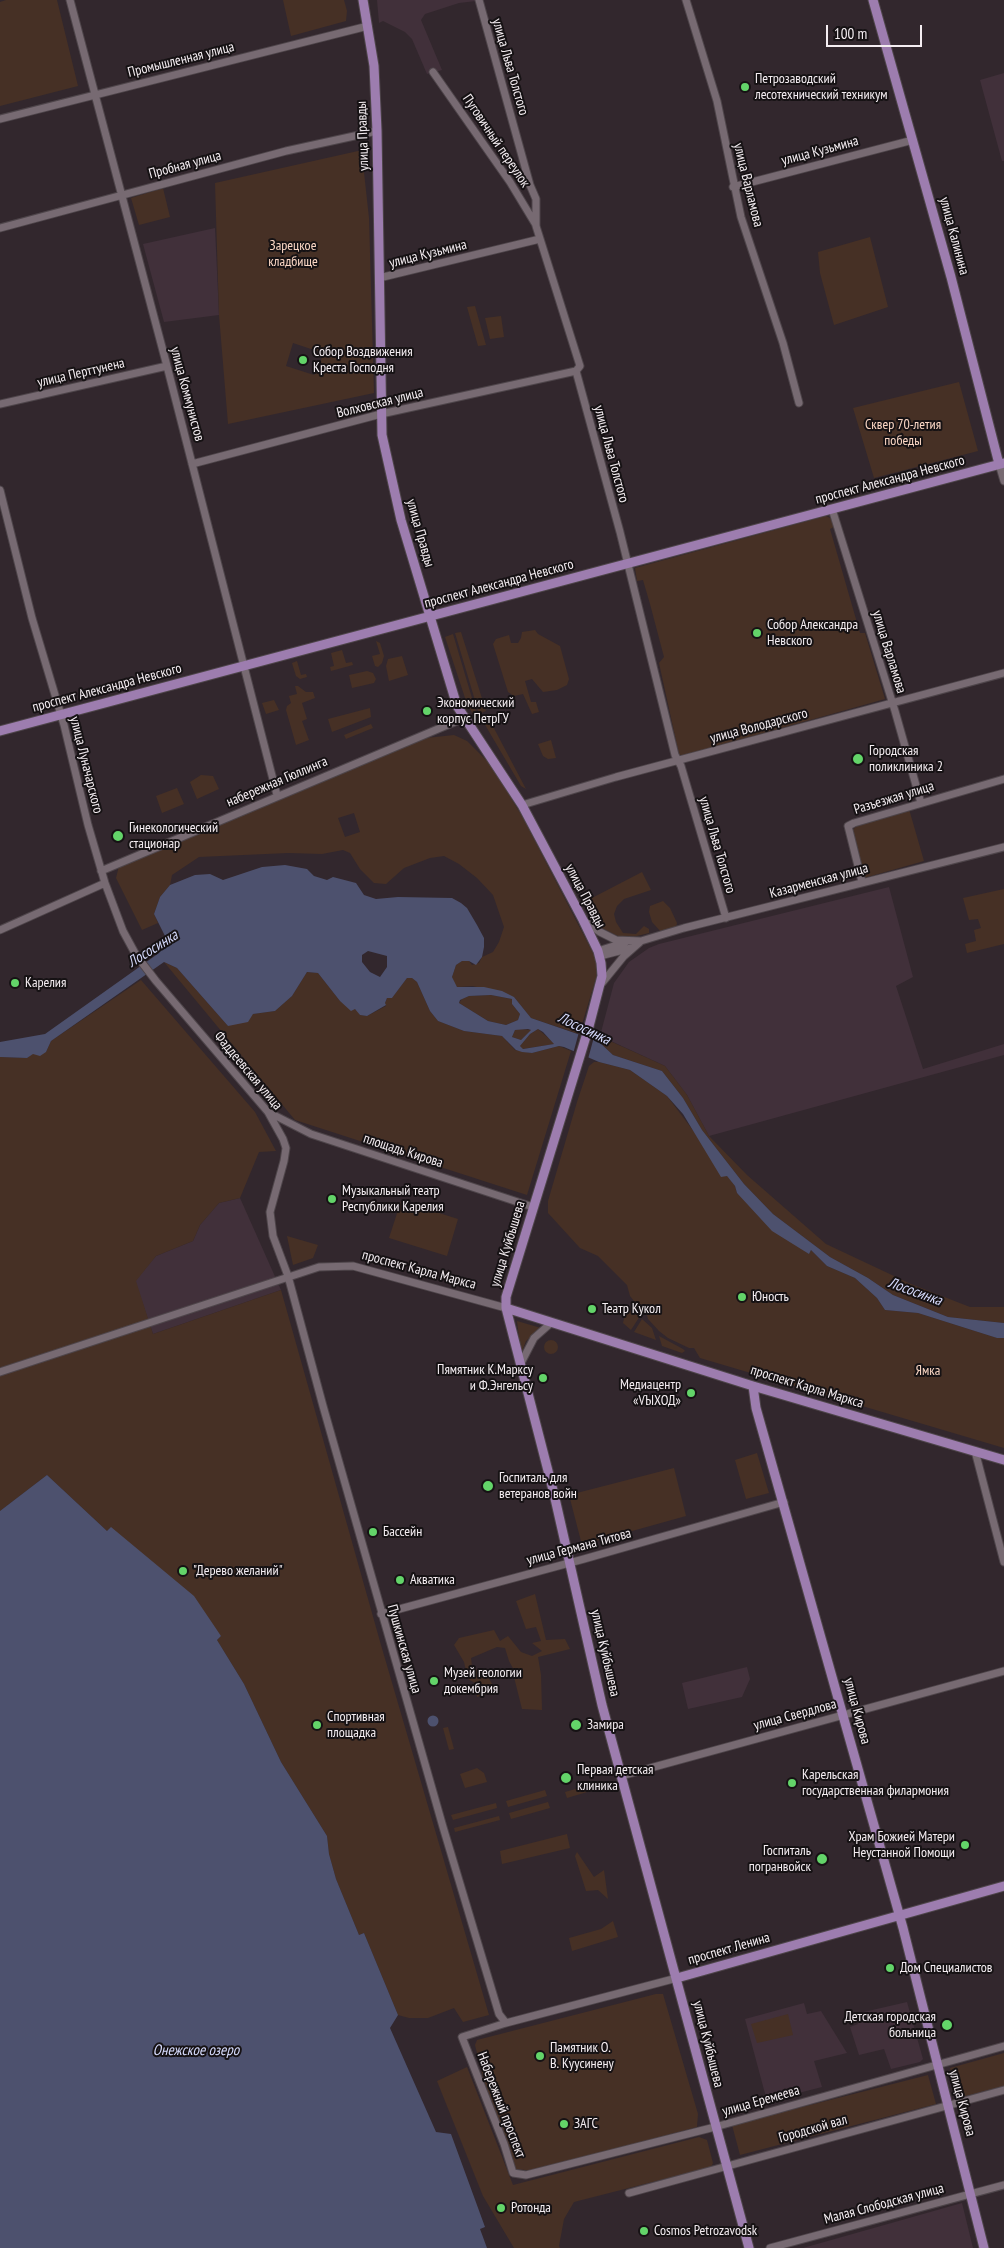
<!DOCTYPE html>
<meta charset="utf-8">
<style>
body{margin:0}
#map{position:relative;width:1004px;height:2248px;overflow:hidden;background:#32272d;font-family:"PT Sans Narrow",sans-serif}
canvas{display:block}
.scale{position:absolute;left:826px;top:25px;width:96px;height:22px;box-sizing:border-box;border:2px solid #f5eef2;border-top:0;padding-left:6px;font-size:15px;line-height:18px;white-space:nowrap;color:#f5eef2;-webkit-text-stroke:4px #161214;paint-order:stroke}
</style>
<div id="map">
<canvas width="1004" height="2248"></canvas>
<div class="scale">100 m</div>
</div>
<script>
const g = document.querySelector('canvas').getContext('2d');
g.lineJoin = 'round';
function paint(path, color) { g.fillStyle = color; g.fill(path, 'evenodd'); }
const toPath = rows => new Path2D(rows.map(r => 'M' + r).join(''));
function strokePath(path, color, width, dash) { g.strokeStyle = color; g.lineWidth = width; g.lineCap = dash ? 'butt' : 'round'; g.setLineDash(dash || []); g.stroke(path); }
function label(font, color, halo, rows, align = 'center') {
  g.font = font + ' "PT Sans Narrow",sans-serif'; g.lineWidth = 4; g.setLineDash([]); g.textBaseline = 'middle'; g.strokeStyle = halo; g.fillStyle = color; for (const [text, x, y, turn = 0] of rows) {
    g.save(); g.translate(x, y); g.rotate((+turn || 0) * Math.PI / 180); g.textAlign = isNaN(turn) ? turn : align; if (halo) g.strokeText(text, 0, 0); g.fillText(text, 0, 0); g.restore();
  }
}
const built = toPath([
 [377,0,476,0,476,1,459,3,425,14,421,20,442,70,427,74,412,39,405,32,383,21,379,23],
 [1004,73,1004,161,1002,161,980,80],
 [215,228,219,315,164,322,143,244],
 [889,887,913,977,896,986,923,1069,1004,1044,1004,1055,709,1136,687,1095,665,1066,600,1036,614,983,629,962,649,948,659,944],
 [240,1198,281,1290,153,1334,135,1281,156,1256,193,1241,200,1225,219,1203],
 [747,1667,750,1679,742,1697,688,1709,682,1683],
 [907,2002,923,2059,920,2062,891,2069,884,2049,859,2055,850,2027,858,2024,855,2014],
 [804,2003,807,2014,821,2011,847,2053,814,2061,822,2087,767,2101,745,2019],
 [962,2203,973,2248,803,2248]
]);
const green = toPath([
 [6,0,57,0,78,86,0,106,0,2],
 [283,0,344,0,347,11,346,21,291,36],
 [358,151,362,154,369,218,374,393,228,424,219,315,215,183],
 [293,343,323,353,318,371,314,375,286,366],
 [163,188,170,217,139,225,131,198],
 [870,237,888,307,834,325,820,273,818,252],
 [475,306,486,345,478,346,467,307],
 [501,316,504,337,490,339,485,318],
 [959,382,978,451,874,478,853,408],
 [826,516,832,519,834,527,830,529,860,633,865,633,885,699,682,756,679,754,659,663,664,657,650,604,643,580,637,581,635,568],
 [535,630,538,634,560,646,569,679,567,685,557,690,543,692,532,679,525,681,531,702,536,702,539,712,532,714,523,694,514,696,508,692,493,644,496,639,509,635,511,643,518,643,521,638,522,632],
 [461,632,486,711,479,714,455,633],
 [453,634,477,715,474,716,467,704,445,637],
 [376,641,380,643,384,656,382,663,378,667,375,666,372,656,380,654],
 [342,650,346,663,352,662,353,665,331,671,330,667,334,666,331,653],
 [402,656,408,675,389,681,386,666,388,659],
 [297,661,301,675,306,674,307,677,300,679,296,676,292,663],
 [367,671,373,673,376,679,374,683,352,688,349,675],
 [295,686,298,686,306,692,313,692,315,698,302,703,307,719,302,721,309,740,296,745,286,710,287,706,291,703,289,696,297,694],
 [274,700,279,710,266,714,262,703],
 [370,708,371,717,332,732,328,719],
 [487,715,526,789,521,786,481,718],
 [371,724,373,728,346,739,344,735],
 [454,735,467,741,491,765,523,818,595,957,598,968,596,978,579,1034,531,1018,514,997,473,986,457,987,454,983,452,977,456,965,462,961,469,961,472,965,479,963,482,957,493,952,499,942,504,927,493,895,477,878,459,864,444,856,430,858,404,868,386,884,374,883,360,869,350,853,343,850,322,854,288,853,199,857,172,875,170,885,160,897,154,914,158,923,142,930,116,878,119,866,426,738],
 [354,813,360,832,345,837,338,818],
 [551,740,556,758,548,759,543,756,538,744],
 [201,775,213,776,219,789,197,799,190,782],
 [177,788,184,804,162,813,156,796],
 [909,809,924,861,864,878,852,837,853,830,857,825],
 [642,872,651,890,624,899,617,906,614,914,616,922,623,933,636,934,644,926,649,929,649,933,633,937,620,937,598,926,587,905,590,899],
 [1004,889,1004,944,967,953,965,944,976,941,974,930,981,928,978,919,969,920,963,898],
 [663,901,670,908,677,923,676,927,661,932,652,922,649,912,650,906],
 [164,962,177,968,228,1026,253,1014,275,1011,292,996,307,972,318,973,340,1001,358,1011,360,1015,367,1016,386,1006,385,1003,387,998,392,998,407,978,412,978,417,982,430,1011,438,1021,464,1031,502,1036,515,1050,532,1053,559,1046,571,1051,527,1195,295,1120],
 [141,980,255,1112,276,1151,259,1152,240,1198,219,1203,200,1225,193,1241,156,1256,136,1281,153,1334,281,1290,381,1645,489,2015,463,2022,454,2008,428,2018,409,2018,398,2015,364,1933,359,1935,336,1879,329,1854,327,1836,281,1762,244,1684,217,1640,221,1636,111,1528,107,1531,47,1475,0,1511,0,1057,27,1058,32,1054,46,1052,51,1041],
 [491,995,512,999,512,1004,520,1014,518,1020,506,1025,488,1021,459,1003,462,999,469,996],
 [538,1029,555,1044,522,1049,520,1046,530,1034],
 [515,1030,519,1029,532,1030,521,1040,512,1037],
 [599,1036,665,1066,687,1095,709,1136,747,1175,826,1244,911,1284,970,1307,1004,1307,1004,1323,948,1317,893,1295,868,1278,830,1257,773,1214,744,1184,702,1130,683,1098,662,1071,613,1055,598,1041],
 [594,1062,599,1062,630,1070,667,1096,735,1186,737,1193,809,1254,811,1250,827,1266,855,1278,877,1298,885,1310,918,1313,997,1338,1004,1338,1004,1448,700,1358,694,1348,689,1348,668,1338,659,1331,648,1319,646,1311,641,1310,630,1296,627,1285,598,1256,580,1248,548,1213,548,1201,577,1102,589,1066],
 [401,1201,458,1219,447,1256,389,1238],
 [287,1236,318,1245,313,1258,293,1265],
 [633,1308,640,1316,631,1330,623,1323,625,1314],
 [642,1319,652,1328,656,1340,634,1332],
 [517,1321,541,1328,526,1341,521,1354],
 [659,1336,683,1349,685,1351,682,1353,662,1346],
 '544 1347a7 7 0 1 1 14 0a7 7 0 1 1-14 0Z',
 [757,1453,769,1493,746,1499,735,1460],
 [674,1468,686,1516,582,1545,569,1495],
 [535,1594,546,1640,565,1639,570,1649,538,1657,541,1675,542,1710,522,1709,514,1677,515,1672,509,1661,505,1648,497,1647,471,1658,472,1667,487,1675,496,1691,477,1697,475,1683,468,1679,464,1662,454,1645,459,1638,494,1630,500,1641,508,1636,521,1652,532,1656,542,1651,532,1643,541,1641,536,1627,526,1629,516,1601],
 [448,1727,454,1749,449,1750,443,1728],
 [477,1768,484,1773,487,1782,465,1788,460,1774],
 [593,1784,594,1790,567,1798,565,1792],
 [545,1790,547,1796,508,1807,506,1801],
 [548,1802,550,1808,511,1819,509,1813],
 [496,1803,497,1808,453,1820,451,1815],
 [499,1816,500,1820,455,1832,454,1828],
 [567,1834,570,1848,502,1864,500,1851],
 [577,1852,594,1877,604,1870,608,1899,598,1890,586,1891,575,1856],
 [613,1921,618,1937,572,1951,569,1938,601,1929],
 [656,1994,663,1994,698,2114,697,2127,533,2171,516,2169,484,2081,475,2045,477,2040],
 [788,2014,793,2035,757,2043,751,2024],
 [1004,2053,1004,2086,958,2098,950,2068],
 [467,2067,513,2185,699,2137,707,2140,713,2163,711,2167,574,2202,564,2219,559,2246,560,2248,514,2248,483,2196,437,2081],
 [928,2075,936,2104,740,2155,732,2125]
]);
const water = toPath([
 [285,865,307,869,314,876,327,880,333,877,356,883,364,895,376,899,398,897,452,898,461,903,467,908,477,925,484,938,484,947,482,957,476,965,469,961,462,961,456,965,452,977,457,987,484,987,502,991,514,997,531,1018,598,1041,613,1055,662,1071,683,1098,702,1130,744,1184,773,1214,830,1257,868,1278,893,1295,948,1317,1004,1323,1004,1338,997,1338,918,1313,885,1310,877,1298,855,1278,827,1266,811,1250,809,1254,772,1231,737,1193,735,1186,727,1176,721,1177,683,1114,667,1096,630,1070,599,1062,564,1047,559,1046,532,1053,522,1052,516,1050,502,1036,464,1031,438,1021,430,1011,417,982,412,978,407,978,392,998,387,998,385,1003,386,1005,367,1016,360,1015,355,1009,351,1011,340,1001,318,973,307,972,292,996,275,1011,253,1014,248,1022,228,1026,177,968,164,962,51,1041,46,1052,40,1056,33,1054,27,1058,0,1057,0,1042,45,1034,159,953,166,938,154,914,160,897,170,885,195,875,210,874,223,880,262,867],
 [368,951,387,956,387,967,380,977,370,972,362,962,362,955],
 [491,995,512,999,512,1004,520,1014,518,1020,506,1025,488,1021,459,1003,460,1000,469,996],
 [538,1029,543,1032,554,1044,523,1049,520,1046,530,1034],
 [515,1030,528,1029,531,1030,521,1040,512,1037],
 [47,1475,107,1531,111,1527,194,1596,221,1636,217,1640,244,1684,281,1762,327,1836,329,1854,336,1879,359,1935,364,1933,398,2015,390,2028,436,2132,451,2134,485,2227,480,2229,487,2248,0,2248,0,1511],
 '427.5 1721a5.5 5.5 0 1 1 11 0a5.5 5.5 0 1 1-11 0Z'
]);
const pier = toPath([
 [579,1032,594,1037,588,1059,573,1054]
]);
const minor = toPath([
 [70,0,167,366,277,795],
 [479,0,530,185,536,199,536,226,580,366,576,371,620,532,675,755,681,766,726,918],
 [686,0,717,101,741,217,783,343,799,403],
 [433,72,510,182,536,225],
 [0,119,368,26],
 [733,187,913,140],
 [0,228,286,151,377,131],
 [379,278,540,239],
 [0,404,167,366],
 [192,464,381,414,576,371],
 [999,464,1004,481],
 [0,490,32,618,64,725,88,825,105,883,123,931,136,955,156,981,268,1112,283,1139,286,1148,284,1161,270,1212,273,1236,288,1276,323,1406,443,1827,499,2014,506,2023],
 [832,509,895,711,921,803],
 [522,805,616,777,1004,673],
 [101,871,464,718],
 [862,882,848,826,854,823,1004,779],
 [584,921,600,932,616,940,641,941,684,928,1004,847],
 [0,930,105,883],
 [598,951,626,942],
 [600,956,631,948],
 [602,983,624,956,640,942],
 [268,1112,311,1134,533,1207],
 [520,1365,534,1338,551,1323],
 [0,1372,319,1267,353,1266,506,1308],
 [975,1451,1004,1562],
 [381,1614,584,1559,784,1502],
 [621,1776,1004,1671],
 [677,1978,506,2023,462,2037,504,2144,513,2173,526,2175,715,2127,1004,2046],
 [629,2193,1004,2090],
 [770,2248,1004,2185]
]);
const major = toPath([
 [363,0,374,66,377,131,382,435,401,520,457,706,522,805,583,920,598,951,601,963,602,976,588,1030,506,1297,506,1308,554,1494,602,1705,749,2248],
 [873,0,951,277,999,464],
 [0,731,1004,463],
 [506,1308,753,1386,1004,1460],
 [753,1386,756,1408,903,1928,984,2248],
 [677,1978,1004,1886]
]);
const markers = [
 [745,87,5,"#63d469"],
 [303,360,5,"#63d469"],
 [757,633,5,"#63d469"],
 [427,711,5,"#63d469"],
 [858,759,6,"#63d469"],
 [118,836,6,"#63d469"],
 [15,983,5,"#63d469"],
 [332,1199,5,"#63d469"],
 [742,1297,5,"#63d469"],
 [592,1309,5,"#63d469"],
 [543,1378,5,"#63d469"],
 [691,1393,5,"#63d469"],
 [488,1486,6,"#63d469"],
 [373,1532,5,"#63d469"],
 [183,1571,5,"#63d469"],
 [400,1580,5,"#63d469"],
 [434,1681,5,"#63d469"],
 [317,1725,5,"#63d469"],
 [576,1725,6,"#63d469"],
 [566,1778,6,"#63d469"],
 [792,1783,5,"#63d469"],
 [965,1845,5,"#63d469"],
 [822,1859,6,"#63d469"],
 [890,1968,5,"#63d469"],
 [947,2025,6,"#63d469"],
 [540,2056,5,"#63d469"],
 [564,2124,5,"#63d469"],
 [501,2208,5,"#63d469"],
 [644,2231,5,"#63d469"]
];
const streetNames = [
 ["Промышленная улица",181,60,-14],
 ["улица Льва Толстого",510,67,74],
 ["улица Правды",363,136,-92],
 ["Пуговичный переулок",496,141,56],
 ["улица Кузьмина",820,151,-15],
 ["Пробная улица",185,165,-15],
 ["улица Варламова",748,185,76],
 ["улица Калинина",954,236,75],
 ["улица Кузьмина",428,254,-14],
 ["улица Перттунена",81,373,-13],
 ["улица Коммунистов",187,394,75],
 ["Волховская улица",380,403,-14],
 ["улица Льва Толстого",611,454,75],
 ["проспект Александра Невского",890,480,-15],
 ["улица Правды",420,533,74],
 ["проспект Александра Невского",499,584,-15],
 ["улица Варламова",889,652,73],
 ["проспект Александра Невского",107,688,-15],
 ["улица Володарского",759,726,-15],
 ["улица Луначарского",86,765,76],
 ["набережная Гюллинга",277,782,-23],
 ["Разъезжая улица",894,798,-17],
 ["улица Льва Толстого",717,845,74],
 ["Казарменская улица",819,881,-15],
 ["улица Правды",585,896,62],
 ["Фаддеевская улица",248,1071,50],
 ["площадь Кирова",403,1151,18],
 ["улица Куйбышева",508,1244,-73],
 ["проспект Карла Маркса",419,1270,15],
 ["проспект Карла Маркса",807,1387,17],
 ["улица Германа Титова",579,1547,-15],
 ["Пушкинская улица",404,1649,74],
 ["улица Куйбышева",605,1653,77],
 ["улица Кирова",857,1711,75],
 ["улица Свердлова",795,1715,-15],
 ["проспект Ленина",729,1949,-16],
 ["улица Куйбышева",708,2044,76],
 ["улица Еремеева",761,2101,-16],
 ["улица Кирова",962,2103,75],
 ["Набережный проспект",501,2105,69],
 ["Городской вал",813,2129,-16],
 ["Малая Слободская улица",884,2204,-15]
];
const poiNames = [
 ["Петрозаводский",755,79],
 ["лесотехнический техникум",755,95],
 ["Собор Воздвижения",313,352],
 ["Креста Господня",313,368],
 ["Собор Александра",767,625],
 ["Невского",767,641],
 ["Экономический",437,703],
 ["корпус ПетрГУ",437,719],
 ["Городская",869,751],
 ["поликлиника 2",869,767],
 ["Гинекологический",129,828],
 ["стационар",129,844],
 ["Карелия",25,983],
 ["Музыкальный театр",342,1191],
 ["Республики Карелия",342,1207],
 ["Юность",752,1297],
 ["Театр Кукол",602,1309],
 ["Пямятник К.Марксу",533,1370,"right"],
 ["и Ф.Энгельсу",533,1386,"right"],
 ["Медиацентр",681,1385,"right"],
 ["«ѴЫХОД»",681,1401,"right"],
 ["Госпиталь для",499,1478],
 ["ветеранов войн",499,1494],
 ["Бассейн",383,1532],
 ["\"Дерево желаний\"",193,1571],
 ["Акватика",410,1580],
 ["Музей геологии",444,1673],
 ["докембрия",444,1689],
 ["Спортивная",327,1717],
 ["площадка",327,1733],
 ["Замира",587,1725],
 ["Первая детская",577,1770],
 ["клиника",577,1786],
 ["Карельская",802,1775],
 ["государственная филармония",802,1791],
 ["Храм Божией Матери",955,1837,"right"],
 ["Неустанной Помощи",955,1853,"right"],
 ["Госпиталь",811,1851,"right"],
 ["погранвойск",811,1867,"right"],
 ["Дом Специалистов",900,1968],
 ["Детская городская",936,2017,"right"],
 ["больница",936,2033,"right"],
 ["Памятник О.",550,2048],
 ["В. Куусинену",550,2064],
 ["ЗАГС",574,2124],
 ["Ротонда",511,2208],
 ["Cosmos Petrozavodsk",654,2231]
];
const parkNames = [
 ["Зарецкое",293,246],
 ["кладбище",293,262],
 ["Сквер 70-летия",903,425],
 ["победы",903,441],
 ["Ямка",928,1371]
];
const waterNames = [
 ["Лососинка",153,949,-32],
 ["Лососинка",584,1029,25],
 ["Лососинка",915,1292,20],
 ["Онежское озеро",196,2051]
];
paint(built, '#41303a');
paint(green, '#463025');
paint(water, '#4d516e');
paint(pier, '#32272d');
strokePath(minor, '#4e454a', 9);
strokePath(major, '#4e454a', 11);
strokePath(minor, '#776a72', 7);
strokePath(major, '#9d7daf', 9);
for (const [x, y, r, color] of markers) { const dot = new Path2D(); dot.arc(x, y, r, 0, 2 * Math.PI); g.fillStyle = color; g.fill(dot); strokePath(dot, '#161214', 2); }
label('14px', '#f5eef2', '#161214', streetNames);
label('14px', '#f5eef2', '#161214', poiNames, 'left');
label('14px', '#fbd7c5', '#161214', parkNames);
label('italic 15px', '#d7dcfe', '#161214', waterNames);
</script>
